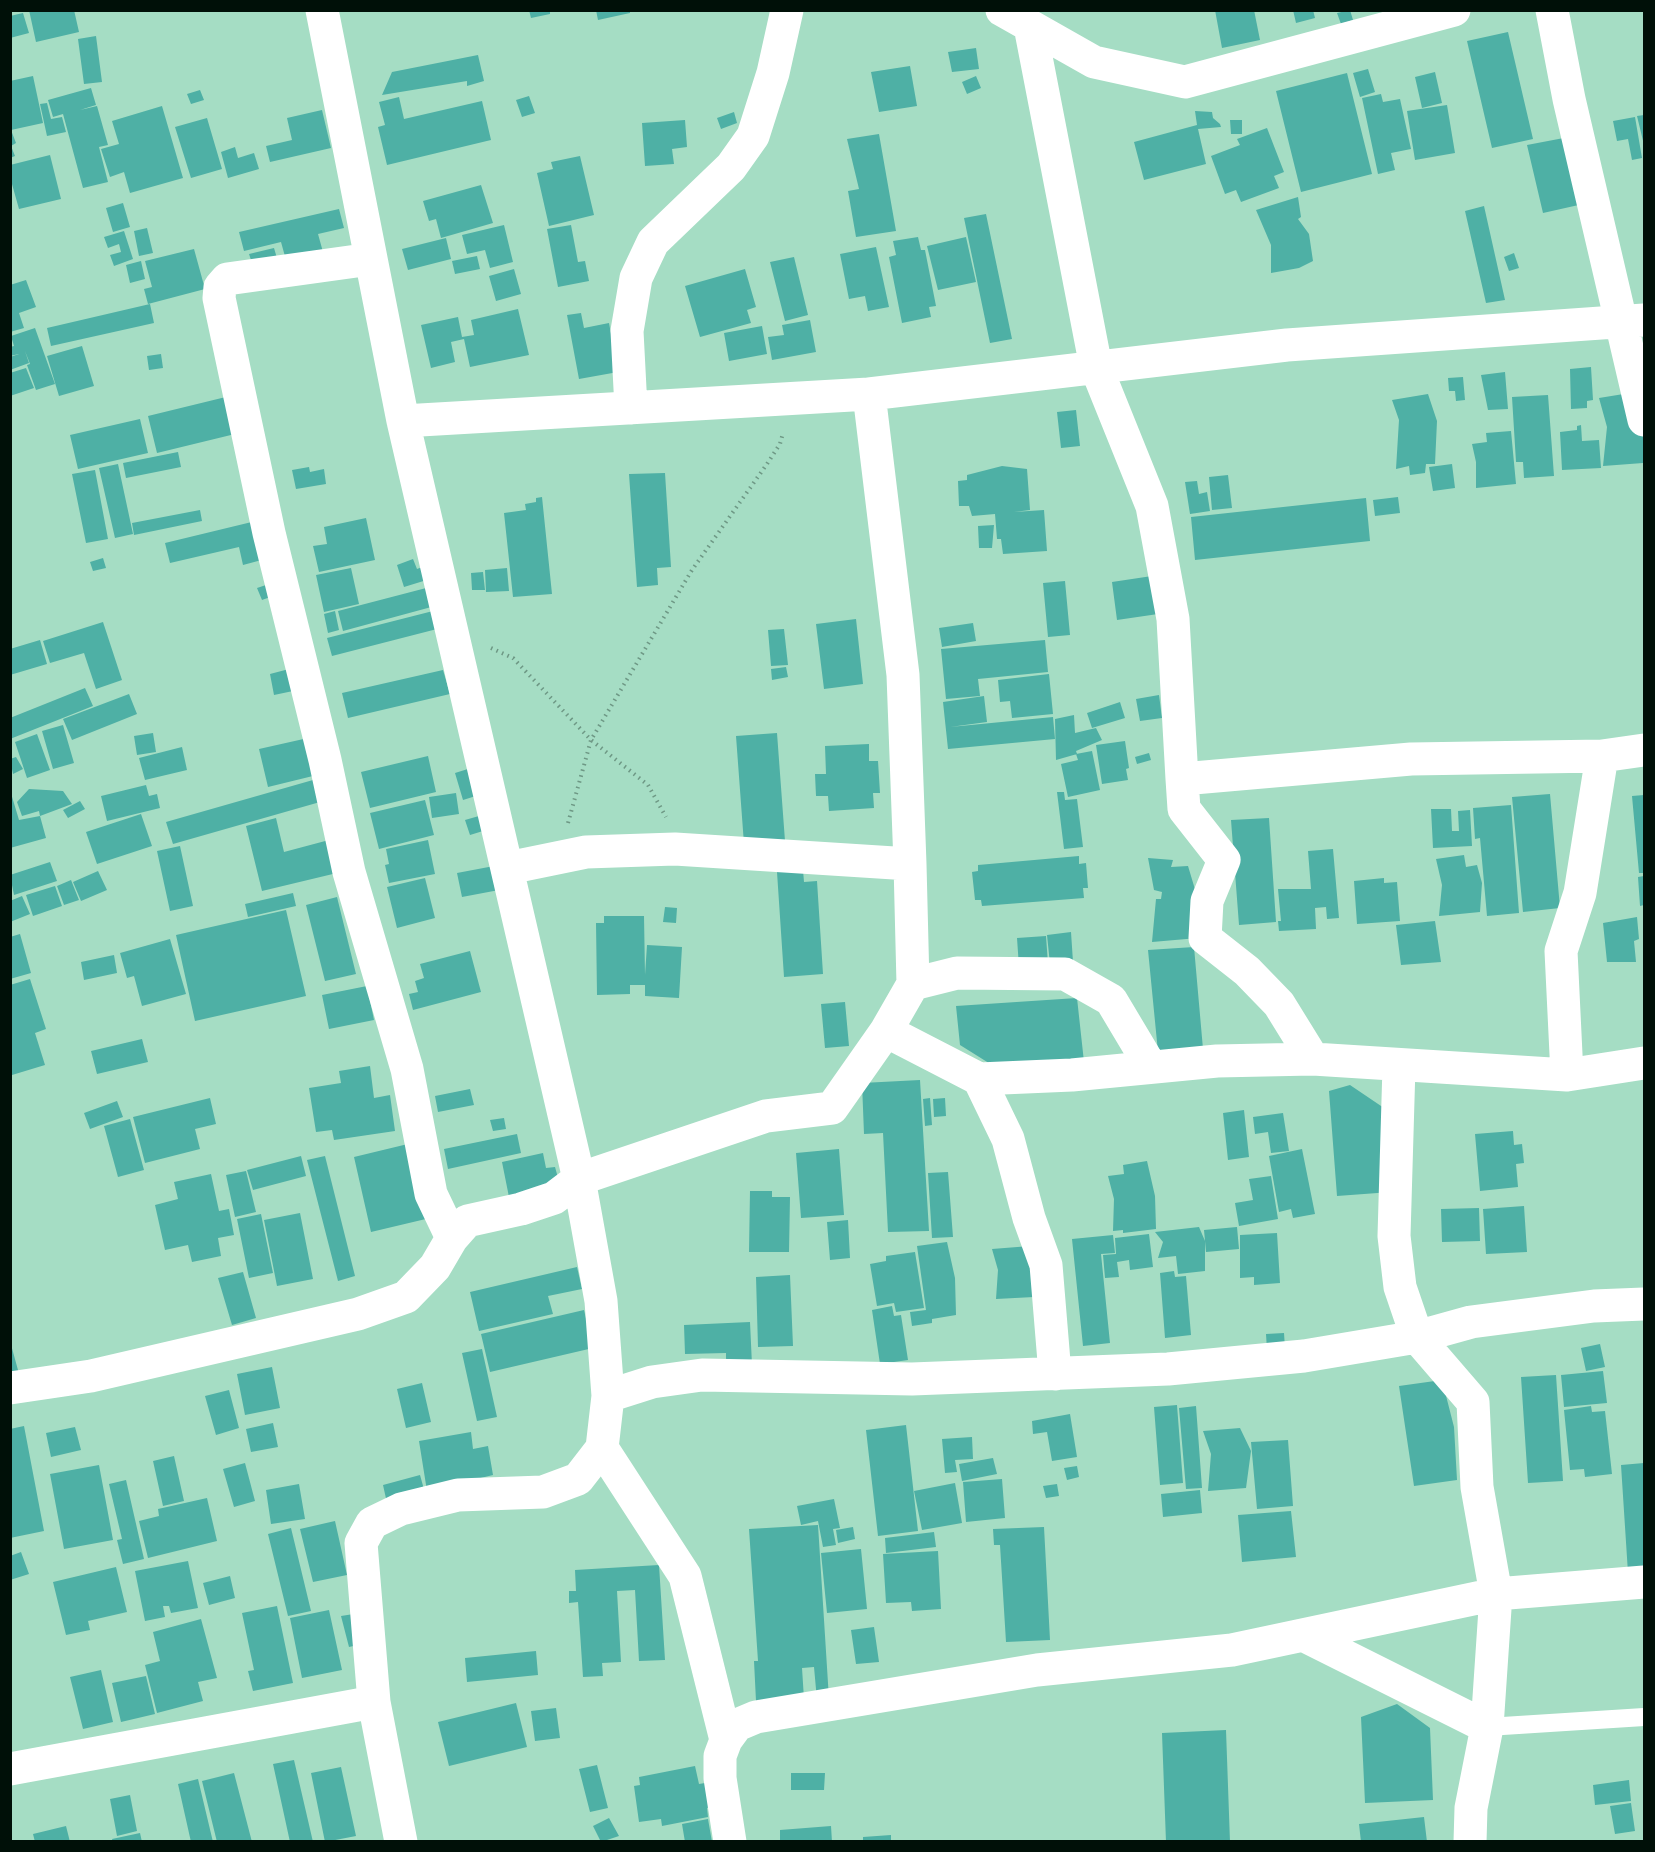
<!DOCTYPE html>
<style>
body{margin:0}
#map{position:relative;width:1655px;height:1852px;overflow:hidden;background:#a5ddc4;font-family:Overpass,sans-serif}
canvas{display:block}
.frame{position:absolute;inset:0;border:12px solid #001008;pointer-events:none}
</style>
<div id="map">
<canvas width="1655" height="1852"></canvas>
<div class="frame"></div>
</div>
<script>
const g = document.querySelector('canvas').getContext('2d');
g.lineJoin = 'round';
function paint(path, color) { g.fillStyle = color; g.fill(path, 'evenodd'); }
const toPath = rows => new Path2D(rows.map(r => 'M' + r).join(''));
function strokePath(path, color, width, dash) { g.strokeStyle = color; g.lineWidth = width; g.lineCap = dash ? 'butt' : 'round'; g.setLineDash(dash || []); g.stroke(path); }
const building = toPath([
 [29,10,74,10,79,32,36,42],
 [529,10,550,10,550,14,531,18],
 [596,10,630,10,630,13,598,20],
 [1215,10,1254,10,1260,40,1222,48],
 [1293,10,1313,10,1315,18,1296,23],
 [1350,10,1353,20,1341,24,1337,13],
 [23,13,29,33,10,38,10,16],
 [1508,32,1533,139,1492,148,1467,41],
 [96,36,102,82,84,84,78,39],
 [976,48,979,69,952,72,948,52],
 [478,55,484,81,467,86,467,81,382,95,392,72],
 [910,66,917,106,879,112,871,72],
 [1368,69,1375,92,1360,97,1353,73],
 [1435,72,1442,103,1422,108,1415,77],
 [1347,73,1372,174,1301,192,1276,91],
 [33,76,43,123,11,130,16,143,11,146,15,156,10,158,10,81],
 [976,76,981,88,967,94,962,82],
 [91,88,96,105,80,110,97,106,108,145,99,147,108,182,83,188,63,114,53,117,48,100],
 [200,90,204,100,191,104,187,94],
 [1381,94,1383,102,1400,99,1411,149,1391,153,1395,170,1378,174,1362,98],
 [529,96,535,113,522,117,516,100],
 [399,97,404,119,482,101,491,140,387,165,378,127,385,125,379,102],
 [47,103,51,119,62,117,66,132,47,136,40,104],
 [1447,105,1455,153,1415,160,1407,111],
 [162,106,183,178,130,193,124,172,110,177,101,149,119,144,112,121],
 [322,110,331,148,270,162,266,146,292,140,287,118],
 [1195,111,1212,112,1213,118,1220,124,1221,127,1198,129,1206,164,1144,180,1134,142,1197,125],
 [734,112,737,123,721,129,717,118],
 [1644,115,1644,145,1637,116],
 [1635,117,1642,158,1632,160,1628,139,1617,141,1613,121],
 [207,118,222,169,191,178,175,127],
 [685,120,687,147,672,149,674,164,645,166,642,123],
 [1230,120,1242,120,1242,134,1231,134],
 [1267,128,1284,172,1274,176,1279,188,1241,202,1236,190,1225,194,1211,156,1240,145,1237,139],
 [879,134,896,231,856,237,848,191,859,189,847,139],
 [1569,137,1583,204,1543,213,1527,145],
 [235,147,238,158,254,153,259,169,228,178,221,152],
 [50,155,61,199,19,209,10,177,10,165],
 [580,156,594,215,549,226,537,173,553,169,551,162],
 [481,185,493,223,441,238,436,219,429,221,423,201],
 [1298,197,1301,217,1298,219,1309,234,1313,261,1299,268,1271,273,1271,245,1256,210],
 [123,203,130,227,113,232,106,208],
 [1484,206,1505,300,1486,303,1465,211],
 [339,209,344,228,318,234,323,252,286,260,281,242,244,251,239,232],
 [986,214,1012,339,990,343,964,218],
 [504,225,513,262,490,268,485,250,467,254,462,235],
 [571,225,578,262,585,261,589,281,558,287,547,229],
 [147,228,153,253,139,256,134,231],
 [124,231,133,259,114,266,110,255,121,252,119,244,108,248,104,237],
 [918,237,921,250,925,250,936,306,929,307,931,317,902,323,889,257,896,255,893,241],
 [966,237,976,282,938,290,927,246],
 [446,238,451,259,408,270,402,249],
 [876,247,889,307,868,311,865,296,849,299,840,254],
 [274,248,279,265,255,272,249,254],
 [194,249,205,289,148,304,144,289,152,287,145,261],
 [1514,253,1519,268,1509,271,1504,257],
 [477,256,480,269,455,274,452,261],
 [794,257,808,315,785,321,770,262],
 [141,261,145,279,130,283,126,265],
 [514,269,521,294,496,301,489,276],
 [745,269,756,307,747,310,751,323,700,337,685,286],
 [26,280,36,307,19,313,24,328,10,332,10,285],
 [150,304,154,323,51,346,47,328],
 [518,309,529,355,470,367,464,339,451,342,455,362,431,368,421,325,458,317,462,337,474,335,471,320],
 [581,313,584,328,609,323,618,372,579,379,567,315],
 [810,320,816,352,772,360,768,337,784,335,782,325],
 [762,326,767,354,729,361,724,333],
 [35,328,55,384,36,390,27,365,30,364,25,351,29,363,10,370,10,357,19,354,10,356,10,347,14,346,11,336],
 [82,346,94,386,59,396,47,356],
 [161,354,163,368,149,370,147,356],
 [1591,367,1593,400,1587,401,1587,408,1571,409,1570,369],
 [26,368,34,388,10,396,10,373],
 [1505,372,1508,409,1488,410,1481,375],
 [1463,377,1465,400,1456,401,1455,391,1449,391,1448,378],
 [1636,392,1643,424,1643,463,1603,466,1607,427,1599,398],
 [1428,394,1437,421,1435,464,1426,464,1425,473,1410,475,1409,466,1396,469,1399,420,1392,400],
 [234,395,235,434,157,453,148,416],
 [1548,395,1554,476,1524,478,1523,462,1516,462,1512,397],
 [1076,410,1080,446,1061,448,1057,412],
 [140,419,148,453,78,469,70,435],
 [1581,425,1582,441,1599,440,1601,468,1562,470,1560,432,1577,430,1577,426],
 [1511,431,1516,484,1476,488,1476,462,1472,444,1487,442,1486,433],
 [178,452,181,467,126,478,123,463],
 [118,464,133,534,115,538,99,468],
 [1452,464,1455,488,1433,491,1429,467],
 [1002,466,1027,469,1030,510,1014,512,1044,510,1047,551,1003,554,1001,539,997,539,995,514,972,516,969,506,959,506,958,481,967,480,967,475],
 [309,467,310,472,324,469,326,484,296,489,292,470],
 [95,470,108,539,86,543,72,474],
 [665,473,671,567,657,568,658,585,637,587,629,474],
 [1228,475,1232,508,1212,510,1209,477],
 [1197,481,1199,494,1207,492,1210,511,1190,514,1185,482],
 [542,497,552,594,513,597,504,513,526,510,525,504,536,502,536,498],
 [1398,497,1400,513,1375,516,1373,500],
 [1366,498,1370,541,1195,560,1191,517],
 [200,510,202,521,134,535,132,523],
 [366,518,375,560,319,572,313,546,327,544,324,527],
 [260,520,269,558,243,565,239,547,170,563,165,543],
 [994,525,992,548,979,548,978,526],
 [103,558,106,568,93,571,90,562],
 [413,559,417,569,425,566,430,579,404,587,397,565],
 [351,568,359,604,324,612,316,575],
 [507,568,509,591,486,592,485,570],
 [483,572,485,590,472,590,471,573],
 [1152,576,1158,614,1117,620,1112,582],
 [1065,581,1070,635,1048,637,1043,583],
 [269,584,273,596,262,600,257,588],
 [430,587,435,606,343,631,338,611],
 [335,611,339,630,328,633,324,614],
 [433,611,437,629,332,656,327,638],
 [856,619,863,684,824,689,816,624],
 [103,622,122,680,96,689,84,653,50,663,43,641],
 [973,623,976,641,942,647,939,628],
 [784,629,788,665,771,666,768,630],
 [40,640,47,664,10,675,10,649],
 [1045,640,1048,672,978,679,980,696,946,699,941,649],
 [786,667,788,677,772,680,771,669],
 [289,669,293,691,274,695,270,674],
 [443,670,450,694,348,718,342,693],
 [1049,674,1053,714,1012,718,1010,701,1000,702,998,680],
 [85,688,93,706,10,739,10,718],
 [129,694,137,714,72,740,63,719],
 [1159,695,1162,718,1140,721,1136,699],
 [984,696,987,722,950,727,1053,717,1055,739,948,749,943,702],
 [1120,702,1125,718,1092,728,1087,713],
 [1074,715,1075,733,1096,728,1102,740,1076,751,1077,754,1056,760,1055,719],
 [63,725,74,763,53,769,42,731],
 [153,733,156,752,137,755,134,736],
 [777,733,785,841,744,844,736,736],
 [37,734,50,770,27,778,15,742],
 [308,738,317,775,268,787,259,749],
 [1125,741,1129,768,1126,769,1128,780,1102,784,1096,745],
 [869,744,869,761,878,761,880,793,873,793,874,808,829,811,828,796,816,796,815,774,826,774,825,746],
 [182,747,187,770,145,780,139,758],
 [1092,751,1100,790,1068,797,1061,764,1078,760,1076,754],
 [1149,753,1151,760,1137,764,1135,757],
 [428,756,436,792,370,808,361,772],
 [16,757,23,769,13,774,10,759],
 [471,768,479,795,463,800,455,773],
 [313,780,320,802,173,844,166,822],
 [146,785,149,796,157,794,160,808,107,821,101,796],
 [29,789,63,791,72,804,40,816,46,838,10,848,10,790,19,820,40,816,39,811,22,816,17,802],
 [1057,792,1064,792,1065,800,1077,799,1083,847,1064,849],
 [456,793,459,814,432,818,429,797],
 [1550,794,1560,908,1523,912,1512,797],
 [1644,795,1644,873,1639,873,1632,796],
 [425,800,434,835,379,849,370,813],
 [80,801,85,809,68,818,63,810],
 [1511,805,1519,913,1487,916,1480,838,1475,839,1473,808],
 [1431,809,1451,809,1452,831,1459,831,1458,811,1470,810,1472,846,1433,848],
 [141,814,152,846,97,864,86,832],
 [479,816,483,831,470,835,465,820],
 [276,818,284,852,329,840,337,873,262,891,246,826],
 [1269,818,1276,922,1239,925,1231,820],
 [428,840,435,874,389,883,385,865,389,864,386,849],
 [180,846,193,906,170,911,157,851],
 [1333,849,1339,918,1327,919,1326,907,1315,908,1316,929,1279,931,1278,921,1281,921,1278,889,1311,889,1308,851],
 [1464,855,1466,867,1477,865,1482,883,1480,912,1439,916,1442,885,1436,859],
 [1079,856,1079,864,1086,863,1088,888,1083,888,1084,898,982,906,981,900,975,900,972,872,978,871,978,865],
 [1148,858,1173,860,1171,867,1188,866,1197,896,1198,938,1152,942,1156,899,1161,899,1162,892,1154,890],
 [50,862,57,881,14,895,10,875],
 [494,866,499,890,462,897,457,873],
 [803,870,804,882,817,881,823,974,784,977,777,872],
 [98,871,107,890,81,901,73,882],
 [1644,876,1644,905,1640,906,1638,877],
 [425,878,435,918,397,928,387,887],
 [1384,878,1384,883,1397,882,1400,921,1357,924,1354,881],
 [71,880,79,900,64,905,57,886],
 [55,886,62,906,33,916,26,895],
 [293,893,296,906,248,917,245,904],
 [22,896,30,914,10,922,10,901],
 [337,897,356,974,325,981,306,905],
 [665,907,677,908,676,923,663,922],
 [286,910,306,996,195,1021,176,935],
 [604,916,644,916,645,975,647,945,682,947,679,998,645,996,645,985,630,985,630,994,597,995,596,923,604,923],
 [1637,917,1639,939,1634,941,1636,962,1607,962,1603,923],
 [1435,921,1441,962,1401,965,1396,925],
 [1071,932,1073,962,1050,964,1047,935],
 [20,934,31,973,10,979,10,937],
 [1046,936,1048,964,1019,967,1017,938],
 [170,939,186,994,142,1006,134,976,127,978,120,953],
 [1194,947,1203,1049,1158,1052,1148,950],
 [470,951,481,992,413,1010,409,994,418,992,415,981,424,978,420,964],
 [114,955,117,973,84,980,81,962],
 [30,979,46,1029,35,1033,45,1065,12,1075,10,985],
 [367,986,374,1020,329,1029,322,995],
 [1077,998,1084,1062,1000,1070,960,1045,956,1006],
 [845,1002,849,1046,825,1048,821,1004],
 [142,1039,148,1062,97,1074,91,1051],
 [370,1066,374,1098,390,1095,395,1131,334,1140,332,1130,316,1132,309,1088,341,1083,339,1071],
 [920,1080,929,1231,888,1232,883,1133,864,1134,862,1083],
 [1350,1085,1384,1108,1391,1192,1337,1196,1329,1091],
 [470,1089,474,1105,438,1112,435,1096],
 [210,1098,216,1124,195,1129,200,1149,145,1163,133,1117],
 [930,1098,932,1125,925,1126,923,1099],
 [945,1098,946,1116,934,1117,933,1099],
 [117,1101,123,1117,90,1129,84,1113],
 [1244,1110,1249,1157,1228,1160,1223,1113],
 [1283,1113,1289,1151,1271,1153,1268,1132,1255,1134,1253,1117],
 [504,1118,506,1129,493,1131,490,1120],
 [130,1119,144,1170,118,1177,104,1126],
 [1513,1131,1514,1145,1522,1144,1524,1163,1516,1164,1518,1187,1480,1191,1475,1134],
 [517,1134,521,1153,448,1169,444,1149],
 [412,1143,430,1218,371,1232,354,1157],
 [839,1149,844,1215,801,1218,796,1153],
 [1302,1149,1315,1214,1293,1218,1291,1209,1279,1212,1269,1156],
 [543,1153,546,1168,555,1167,560,1185,509,1197,502,1162],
 [301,1156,306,1176,253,1190,247,1170],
 [325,1156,355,1276,338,1281,307,1160],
 [1147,1161,1155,1196,1156,1229,1123,1233,1123,1230,1113,1231,1114,1199,1108,1176,1124,1174,1123,1165],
 [246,1171,256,1212,235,1217,226,1175],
 [948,1172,953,1237,932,1238,928,1173],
 [211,1174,219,1211,229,1209,234,1235,218,1238,221,1256,192,1262,188,1245,165,1250,155,1205,178,1199,174,1182],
 [1271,1176,1278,1219,1239,1226,1235,1203,1253,1200,1249,1179],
 [750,1191,772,1191,772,1197,790,1197,789,1252,749,1252],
 [1524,1206,1527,1252,1486,1254,1483,1209],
 [1479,1208,1480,1241,1442,1242,1441,1209],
 [300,1213,313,1279,277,1286,264,1220],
 [261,1214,273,1273,249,1278,237,1219],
 [848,1220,850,1258,830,1260,827,1222],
 [1199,1227,1205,1241,1205,1271,1178,1274,1176,1256,1158,1258,1163,1242,1155,1232],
 [1237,1227,1239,1249,1206,1252,1204,1230],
 [1277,1233,1280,1283,1254,1285,1254,1277,1240,1278,1240,1235],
 [1149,1234,1153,1267,1130,1270,1129,1260,1117,1262,1119,1277,1105,1278,1103,1255,1116,1254,1115,1238],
 [1113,1235,1115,1253,1101,1254,1110,1343,1083,1346,1072,1239],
 [947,1242,955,1278,956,1315,932,1319,932,1323,912,1326,910,1312,926,1310,917,1246],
 [1030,1246,1034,1297,996,1299,998,1270,992,1249],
 [915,1252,924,1308,896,1312,894,1303,877,1306,870,1264,886,1261,886,1256],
 [577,1267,582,1289,548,1296,553,1314,479,1331,470,1292],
 [1174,1271,1175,1277,1186,1276,1191,1335,1165,1338,1160,1273],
 [243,1272,256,1318,232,1325,218,1278],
 [790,1275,793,1346,758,1347,756,1277],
 [892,1306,894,1316,901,1315,908,1360,880,1364,872,1310],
 [584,1310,593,1348,490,1372,481,1334],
 [750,1322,752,1365,726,1367,726,1353,685,1354,684,1325],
 [1284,1333,1285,1348,1267,1350,1266,1334],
 [10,1341,21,1381,10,1383],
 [1600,1344,1605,1367,1586,1371,1581,1348],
 [482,1349,497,1417,477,1421,462,1353],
 [272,1367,280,1408,245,1415,237,1374],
 [1603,1371,1607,1403,1564,1407,1561,1375],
 [1556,1375,1563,1481,1528,1483,1521,1377],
 [1442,1380,1454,1427,1457,1480,1414,1486,1399,1386],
 [422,1383,431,1422,406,1428,397,1389],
 [229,1390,239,1428,216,1435,205,1396],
 [1177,1405,1183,1483,1160,1485,1154,1407],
 [1196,1406,1202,1488,1186,1489,1179,1408],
 [1591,1406,1592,1412,1605,1411,1612,1474,1585,1477,1584,1469,1570,1470,1564,1410],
 [1070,1414,1077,1457,1052,1461,1047,1432,1033,1434,1032,1421],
 [273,1423,278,1447,251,1452,246,1429],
 [906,1425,918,1531,878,1536,866,1430],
 [24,1426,44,1531,10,1538,10,1429],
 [75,1427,81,1450,51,1457,46,1433],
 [1240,1428,1251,1451,1246,1488,1208,1491,1211,1454,1203,1431],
 [471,1432,473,1449,488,1446,493,1475,427,1491,419,1441],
 [972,1437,973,1459,955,1460,957,1472,945,1473,942,1439],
 [1288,1440,1293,1506,1257,1509,1251,1442],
 [174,1456,184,1501,163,1506,153,1461],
 [993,1458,997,1474,962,1481,959,1464],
 [245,1463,255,1501,234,1507,223,1469],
 [1644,1463,1644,1572,1628,1573,1621,1465],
 [99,1465,113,1540,64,1549,50,1474],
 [1077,1466,1079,1477,1067,1480,1064,1468],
 [420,1475,425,1493,387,1503,383,1485],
 [1002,1479,1005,1518,966,1522,963,1482],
 [126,1480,144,1559,123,1564,117,1540,122,1539,109,1484],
 [955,1483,962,1523,922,1530,914,1491],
 [299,1484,305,1519,271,1524,266,1490],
 [1057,1484,1059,1496,1046,1498,1043,1486],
 [1200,1490,1202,1513,1163,1517,1161,1494],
 [207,1498,217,1541,148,1558,139,1521,159,1516,158,1509],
 [834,1499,840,1528,833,1529,836,1545,823,1547,818,1521,801,1525,797,1506],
 [1291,1511,1296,1557,1242,1562,1238,1515],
 [335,1521,347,1575,313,1582,300,1529],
 [818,1525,829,1699,817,1700,814,1667,802,1668,804,1699,756,1701,754,1661,758,1661,749,1529],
 [853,1527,855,1539,838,1543,836,1530],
 [1044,1527,1050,1640,1006,1642,1000,1545,994,1545,993,1529],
 [291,1528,311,1611,288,1616,268,1534],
 [934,1532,936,1547,886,1553,885,1538],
 [861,1549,867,1609,827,1613,821,1553],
 [938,1551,941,1609,912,1611,911,1602,886,1603,883,1554],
 [21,1552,29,1574,10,1580,10,1556],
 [188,1561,198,1608,171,1613,169,1606,163,1606,165,1617,145,1621,135,1571],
 [659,1565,665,1660,639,1661,635,1590,617,1591,621,1662,602,1663,603,1676,583,1677,578,1602,569,1603,569,1591,576,1591,575,1570],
 [116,1567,127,1612,88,1621,90,1630,66,1635,53,1582],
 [230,1576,235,1598,209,1605,203,1583],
 [277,1606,293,1683,253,1691,248,1671,254,1670,242,1613],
 [329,1610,342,1670,302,1678,290,1618],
 [360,1613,367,1643,349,1647,341,1616],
 [201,1619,217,1678,198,1682,203,1701,157,1713,145,1665,160,1661,153,1632],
 [874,1627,879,1662,856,1664,851,1630],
 [536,1651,538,1675,467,1682,465,1658],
 [101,1670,113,1722,83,1729,70,1677],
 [146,1676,155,1714,121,1722,112,1683],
 [516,1703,527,1747,449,1766,438,1722],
 [1397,1704,1430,1728,1433,1800,1365,1803,1361,1717],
 [556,1708,560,1738,535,1741,531,1711],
 [1226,1730,1230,1842,1166,1842,1162,1733],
 [294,1760,313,1842,290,1842,273,1764],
 [597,1765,608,1808,590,1812,579,1769],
 [695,1766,699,1784,705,1783,710,1807,707,1808,708,1817,662,1826,661,1819,639,1822,634,1786,640,1785,639,1777],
 [341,1767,356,1836,325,1842,311,1773],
 [234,1773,252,1842,217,1842,202,1781],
 [791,1773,825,1773,824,1790,791,1790],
 [198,1779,213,1842,191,1842,178,1784],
 [1629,1780,1631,1801,1595,1805,1593,1785],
 [130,1795,137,1831,117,1836,110,1799],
 [1631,1803,1635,1831,1615,1834,1610,1806],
 [1424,1817,1427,1842,1361,1842,1359,1824],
 [609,1818,619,1836,601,1842,593,1826],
 [708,1819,712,1842,685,1842,682,1824],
 [66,1826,70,1842,35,1842,33,1834],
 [831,1826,832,1842,780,1842,780,1830],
 [140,1833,142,1842,113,1842,112,1839],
 [891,1835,891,1842,863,1842,863,1837]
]);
const path = toPath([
 [491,648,513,658,591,740,648,785,666,817],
 [568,823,591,740,692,570,767,464,780,444,783,433]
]);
const lane = toPath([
 [1487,1727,1644,1717]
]);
const street = toPath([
 [322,10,403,421,579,1179,601,1301,608,1396,602,1448,578,1479,543,1492,458,1495,401,1509,372,1523,361,1543,374,1702,401,1842],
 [1002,10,1094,62,1185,82,1454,10],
 [1552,10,1569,99,1644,420],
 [1030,26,1096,367,1152,506,1173,619,1182,779],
 [371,259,227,279,220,287,219,298,269,533,325,760,349,872,407,1069,431,1194,452,1238],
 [869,394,903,675,910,864,913,984,886,1031],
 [631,408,627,331,636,278,653,242,731,167,753,136,773,73,787,10],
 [403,421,869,394,1287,345,1644,320],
 [508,868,586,852,675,849,910,864],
 [913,984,957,973,1065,974,1111,1000,1151,1067],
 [1313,1059,1279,1004,1247,971,1205,938,1207,901,1224,860,1184,809,1182,779,1411,759,1602,756],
 [1399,1066,1394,1236,1400,1287,1417,1337,1473,1402,1477,1487,1496,1594,1487,1727,1471,1808,1470,1842],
 [1567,1075,1561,951,1580,893,1602,756,1644,750],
 [979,1079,1008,1139,1029,1218,1046,1265,1055,1374],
 [10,1388,91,1376,358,1314,406,1297,435,1267,452,1238,467,1221,521,1209,554,1198,579,1179,766,1116,832,1108,886,1031,979,1079,1072,1075,1217,1061,1313,1059,1567,1075,1644,1063],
 [608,1396,652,1382,702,1375,912,1379,1168,1369,1304,1356,1417,1337,1471,1322,1594,1306,1644,1304],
 [602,1448,685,1576,726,1740],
 [1303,1635,1487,1727],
 [10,1769,374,1702],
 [730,1842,720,1778,720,1756,726,1740,737,1725,756,1717,1037,1670,1232,1650,1496,1594,1644,1582]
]);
paint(building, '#4eb0a5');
strokePath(path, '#6e9885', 4, [1.5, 4.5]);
strokePath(lane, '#fff', 18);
strokePath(street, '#fff', 33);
</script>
